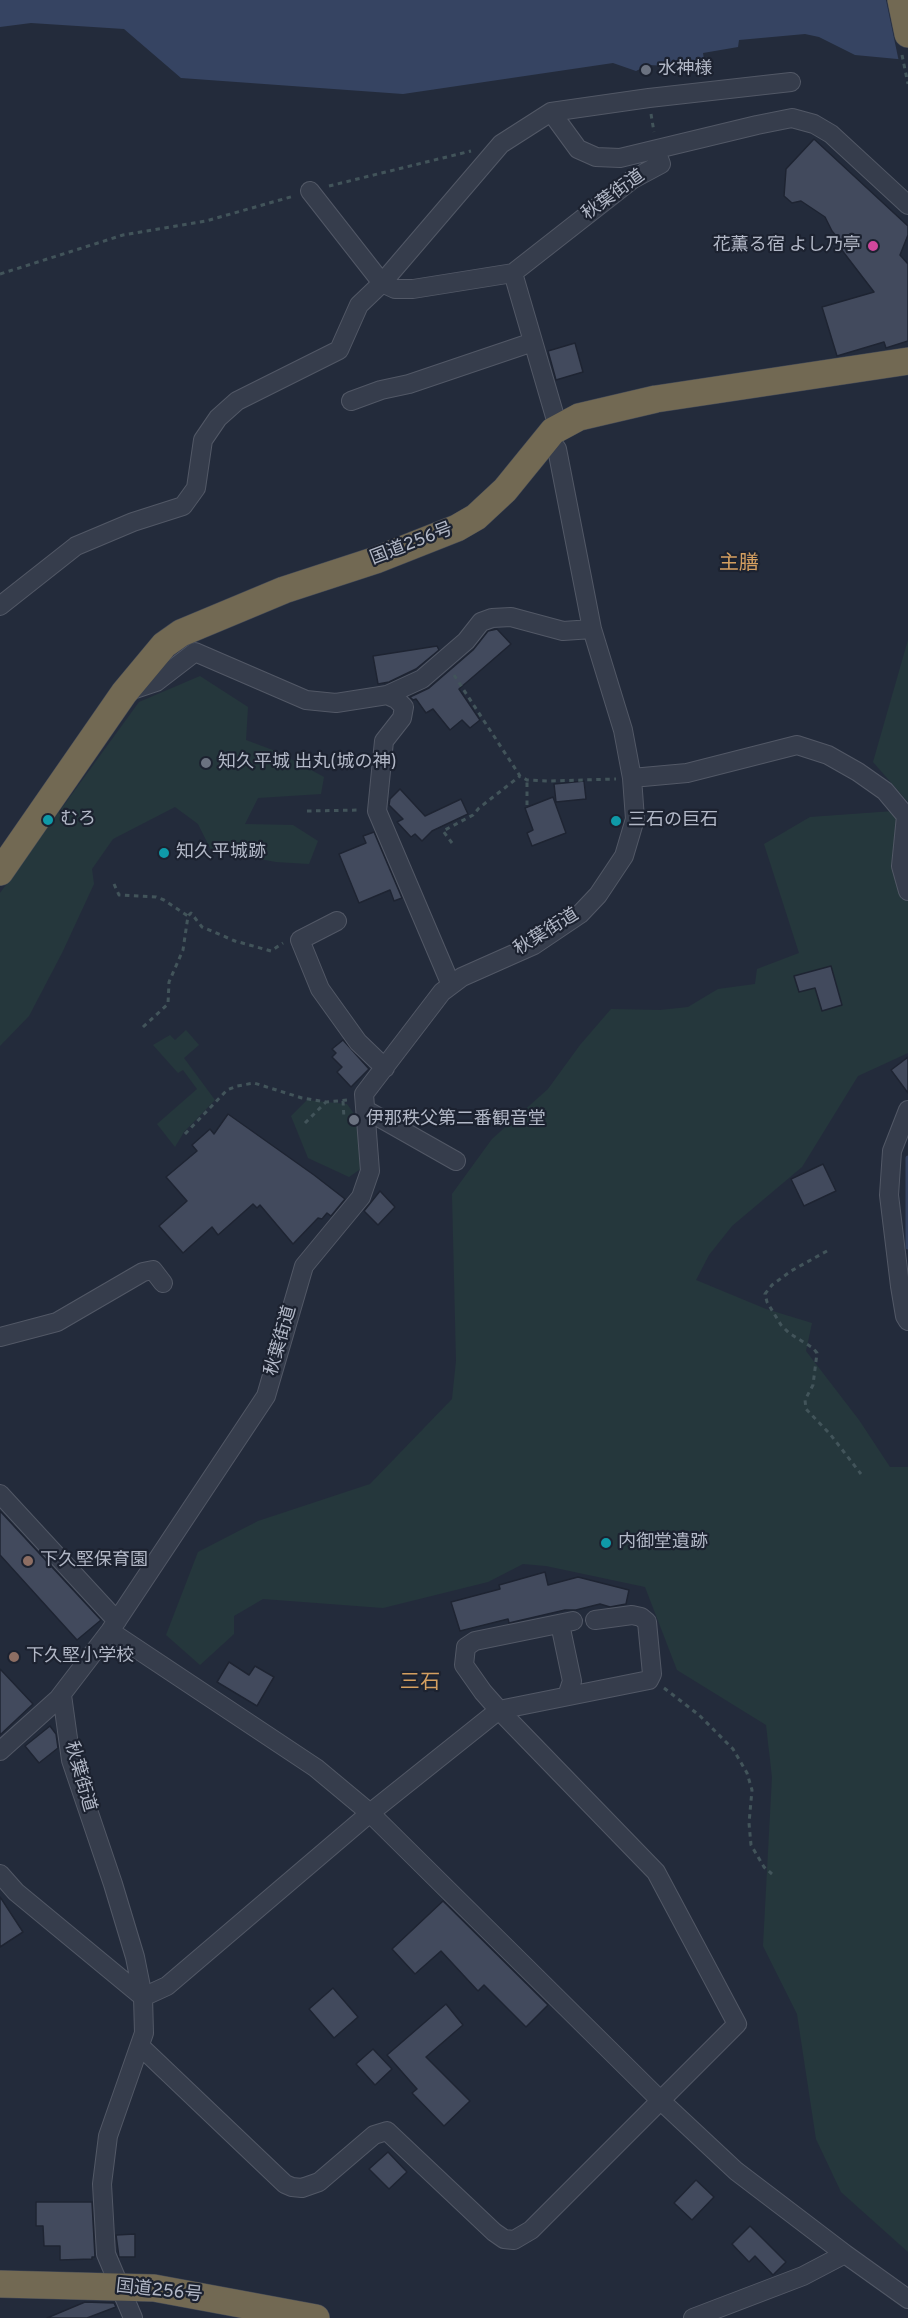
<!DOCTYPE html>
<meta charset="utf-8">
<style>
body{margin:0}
canvas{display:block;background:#232b3b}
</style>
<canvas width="908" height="2318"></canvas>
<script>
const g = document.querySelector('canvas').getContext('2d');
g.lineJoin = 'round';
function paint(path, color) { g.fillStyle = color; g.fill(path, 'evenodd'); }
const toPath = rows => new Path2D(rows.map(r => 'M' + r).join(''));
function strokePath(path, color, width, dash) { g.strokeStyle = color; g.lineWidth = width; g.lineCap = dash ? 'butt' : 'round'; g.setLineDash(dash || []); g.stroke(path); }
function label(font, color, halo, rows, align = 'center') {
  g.font = font + ' Overpass,"Noto Sans JP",sans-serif'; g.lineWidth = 4.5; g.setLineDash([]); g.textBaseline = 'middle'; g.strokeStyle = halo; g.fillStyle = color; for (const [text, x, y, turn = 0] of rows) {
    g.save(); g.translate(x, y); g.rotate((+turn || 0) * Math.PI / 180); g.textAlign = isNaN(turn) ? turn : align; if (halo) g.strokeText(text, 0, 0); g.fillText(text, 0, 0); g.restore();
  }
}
const green = toPath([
 [908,640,908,802,873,762],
 [200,676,248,707,246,740,278,752,324,777,321,794,258,798,245,824,293,825,318,841,309,864,276,862,211,850,198,824,175,807,113,839,92,869,94,884,62,953,29,1016,0,1046,0,893,139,702],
 [908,810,908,1053,858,1076,802,1167,732,1226,709,1255,696,1280,766,1309,812,1323,806,1351,859,1420,890,1467,908,1467,908,2252,841,2192,816,2139,797,2014,763,1946,772,1777,766,1725,677,1670,645,1587,546,1566,523,1564,488,1582,383,1608,263,1599,234,1616,234,1634,200,1665,166,1635,198,1552,258,1521,370,1484,452,1399,456,1361,452,1194,492,1139,548,1089,580,1045,611,1009,660,1010,688,1007,718,989,755,984,757,969,799,953,764,844,810,817],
 [186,1030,199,1045,184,1058,215,1100,184,1132,175,1147,157,1124,197,1089,183,1070,178,1073,153,1045,170,1035,175,1040],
 [307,1100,347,1104,360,1122,362,1168,349,1177,308,1158,291,1116]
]);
const water = toPath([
 [0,0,908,0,908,60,855,55,819,37,805,34,739,40,738,47,703,53,705,66,693,67,648,65,636,71,613,63,403,94,181,78,124,29,31,23,0,27]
]);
const pier = toPath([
 [886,0,908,0,908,63,899,62]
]);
const stream = toPath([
 [908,1158,908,1247]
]);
const building = toPath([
 [814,139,908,226,908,235,900,255,908,264,908,341,886,348,884,342,837,356,822,307,874,292,841,249,842,243,832,231,825,217,801,201,792,203,784,196,786,169,814,139],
 [575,343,583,372,556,380,548,351,575,343],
 [497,629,511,644,459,689,480,720,470,728,462,720,450,730,433,709,426,713,416,699,413,700,410,697,429,688,473,650,488,631,497,629],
 [437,646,439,650,416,669,389,682,378,684,373,656,437,646],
 [584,781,586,799,556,802,554,784,584,781],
 [400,789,425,816,461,799,468,814,432,831,422,841,415,834,411,837,397,822,403,819,389,805,390,799,400,789],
 [553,797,566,833,532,846,527,833,533,830,525,808,553,797],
 [374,832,402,898,394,901,390,890,359,903,339,854,366,843,363,836,374,832],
 [831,966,842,1005,822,1011,815,988,799,992,794,976,831,966],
 [343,1040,369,1069,351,1087,337,1072,342,1067,332,1057,336,1053,332,1049,343,1040],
 [908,1057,908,1093,891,1070,908,1057],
 [228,1114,314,1175,345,1199,331,1216,327,1213,322,1219,318,1218,293,1244,260,1205,257,1208,253,1204,218,1235,212,1227,183,1253,159,1226,187,1201,166,1177,197,1151,192,1145,210,1129,214,1134,228,1114],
 [823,1164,836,1191,804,1206,791,1179,823,1164],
 [380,1191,395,1207,378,1225,364,1211,380,1191],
 [0,1511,101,1620,77,1640,0,1555,0,1511],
 [545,1572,548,1585,578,1577,629,1590,626,1604,610,1607,600,1604,576,1610,565,1610,509,1623,508,1619,460,1631,451,1602,500,1589,499,1585,545,1572],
 [229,1662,249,1675,255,1666,274,1677,257,1706,217,1682,229,1662],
 [0,1669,33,1704,0,1735,0,1669],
 [50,1726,56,1734,58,1748,39,1763,25,1746,50,1726],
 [0,1897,23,1932,0,1947,0,1897],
 [443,1901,548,2005,526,2027,484,1985,478,1991,441,1951,415,1974,392,1949,443,1901],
 [333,1988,358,2017,334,2038,309,2009,333,1988],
 [446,2004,463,2025,426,2057,470,2101,444,2126,412,2093,417,2089,387,2055,446,2004],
 [373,2049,392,2069,375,2085,356,2064,373,2049],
 [388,2152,407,2172,389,2189,369,2169,388,2152],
 [696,2180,714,2197,692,2220,674,2203,696,2180],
 [36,2202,92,2202,95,2257,92,2257,92,2259,60,2260,60,2246,44,2246,43,2226,36,2226,36,2202],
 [750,2226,786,2262,773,2275,755,2256,749,2262,732,2244,750,2226],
 [135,2234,135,2257,119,2257,116,2235,135,2234],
 [85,2302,114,2303,116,2307,87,2318,47,2318,85,2302]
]);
const path = toPath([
 [902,55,908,84],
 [651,114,654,132],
 [329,186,471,151],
 [0,274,123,235,206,221,294,196],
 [454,675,520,776,527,780,549,781,616,779],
 [527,805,527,780],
 [307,811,361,810],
 [452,843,443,831,473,815,479,808,520,776],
 [114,884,119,895,156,897,164,900,188,916],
 [143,1027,168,1004,169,982,183,950,188,916,191,913,202,927,235,941,271,951,283,943],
 [343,1101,344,1119],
 [305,1123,326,1102],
 [185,1134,227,1090,237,1086,254,1083,302,1098,326,1102,348,1100],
 [827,1251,791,1271,772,1285,765,1294,767,1302,781,1325,789,1333,813,1348,817,1353,813,1385,805,1400,806,1409,830,1434,861,1474],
 [664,1688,699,1715,733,1749,747,1773,752,1790,749,1823,751,1845,764,1867,772,1874]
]);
const minor = toPath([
 [551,112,578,149,596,157,620,158,757,125,792,118,814,124,831,134,908,205],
 [310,191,382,283,395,289,413,289,513,273],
 [351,401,381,390,409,384,533,342],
 [558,427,513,273,633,179,661,164,656,150],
 [0,606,76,546,133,522,183,506,196,488,203,440,218,418,237,401,339,350,359,305,382,283,501,144,551,112,649,98,791,82],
 [126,692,156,682,195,652,306,700,336,703,387,695,396,699,404,707,402,718,384,741,377,811,451,985],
 [387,695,422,679,466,641,481,622,492,618,511,617,563,631,592,629],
 [632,778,687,773,797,745,828,755,858,772,885,791,906,816,901,866,908,891],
 [337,921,300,940,320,989,358,1042,385,1068],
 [366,1110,456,1161],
 [908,1110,892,1151,889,1195,900,1286,905,1316,908,1321],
 [0,1337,57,1322,143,1272,153,1270,163,1283],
 [0,1494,117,1621],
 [560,1624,572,1681,567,1696],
 [110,1631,316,1768,370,1813,660,2100,736,2171,845,2254,908,2299],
 [62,1695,71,1760,113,1884,135,1957,143,1997,144,2033,108,2136,102,2184,106,2254,133,2318],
 [0,1751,58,1699,110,1631,266,1396,304,1266,361,1197,370,1171,364,1094,442,992,462,977,534,945,580,914,598,895,624,856,635,819,632,778,623,730,592,629,557,449,548,437],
 [0,1874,16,1892,143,1997,167,1986,370,1813,499,1710,649,1680,652,1674,647,1622,641,1617,632,1615,595,1620],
 [140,2046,285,2184,292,2187,302,2188,319,2182,374,2135,387,2131,494,2232,504,2239,514,2240,531,2230,737,2024,656,1872,499,1710,483,1692,464,1665,466,1647,475,1641,573,1621],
 [693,2318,803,2276,845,2254]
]);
const highway = toPath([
 [901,0,908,34],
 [0,872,124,693,164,645,181,633,284,590,376,560,457,528,476,517,505,490,553,431,579,417,656,399,908,361],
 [0,2284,154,2288,316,2318]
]);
const markers = [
 [646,70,6,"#6b7280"],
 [873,246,6,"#d1479c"],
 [206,763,6,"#6b7280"],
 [48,820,6,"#0f9aa8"],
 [616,821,6,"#0f9aa8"],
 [164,853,6,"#0f9aa8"],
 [354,1120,6,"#6b7280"],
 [606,1543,6,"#0f9aa8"],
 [28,1561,6,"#8d6e63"],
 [14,1657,6,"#8d6e63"]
];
const poiNames = [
 ["水神様",658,70],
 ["花薫る宿 よし乃亭",861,246,"right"],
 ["知久平城 出丸(城の神)",218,763],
 ["むろ",60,820],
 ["三石の巨石",628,821],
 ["知久平城跡",176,853],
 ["伊那秩父第二番観音堂",366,1120],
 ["内御堂遺跡",618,1543],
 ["下久堅保育園",40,1561],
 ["下久堅小学校",26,1657]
];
const streetNames = [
 ["秋葉街道",614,196,-36],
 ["国道256号",412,545,-21],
 ["秋葉街道",547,933,-32],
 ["秋葉街道",282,1341,-74],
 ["秋葉街道",79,1777,74],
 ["国道256号",159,2292,6]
];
const neighbourhoodNames = [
 ["主膳",739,565],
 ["三石",420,1684]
];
paint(green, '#25373c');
paint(water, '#364462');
paint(pier, '#232b3b');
strokePath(stream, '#364462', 5);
paint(building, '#424a5d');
strokePath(building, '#1e2432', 1.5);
strokePath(minor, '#525866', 20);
strokePath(highway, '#424856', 28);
strokePath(path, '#42545a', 3, [4.5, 4.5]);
strokePath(minor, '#363d4c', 18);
strokePath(highway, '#726953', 27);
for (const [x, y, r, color] of markers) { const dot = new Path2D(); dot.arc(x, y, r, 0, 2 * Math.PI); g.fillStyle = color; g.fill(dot); strokePath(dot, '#1c2230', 2); }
label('18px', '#b2b8c7', '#1c2230', poiNames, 'left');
label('18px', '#b2b8c7', '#1c2230', streetNames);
label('20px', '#d49f60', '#1c2230', neighbourhoodNames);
</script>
